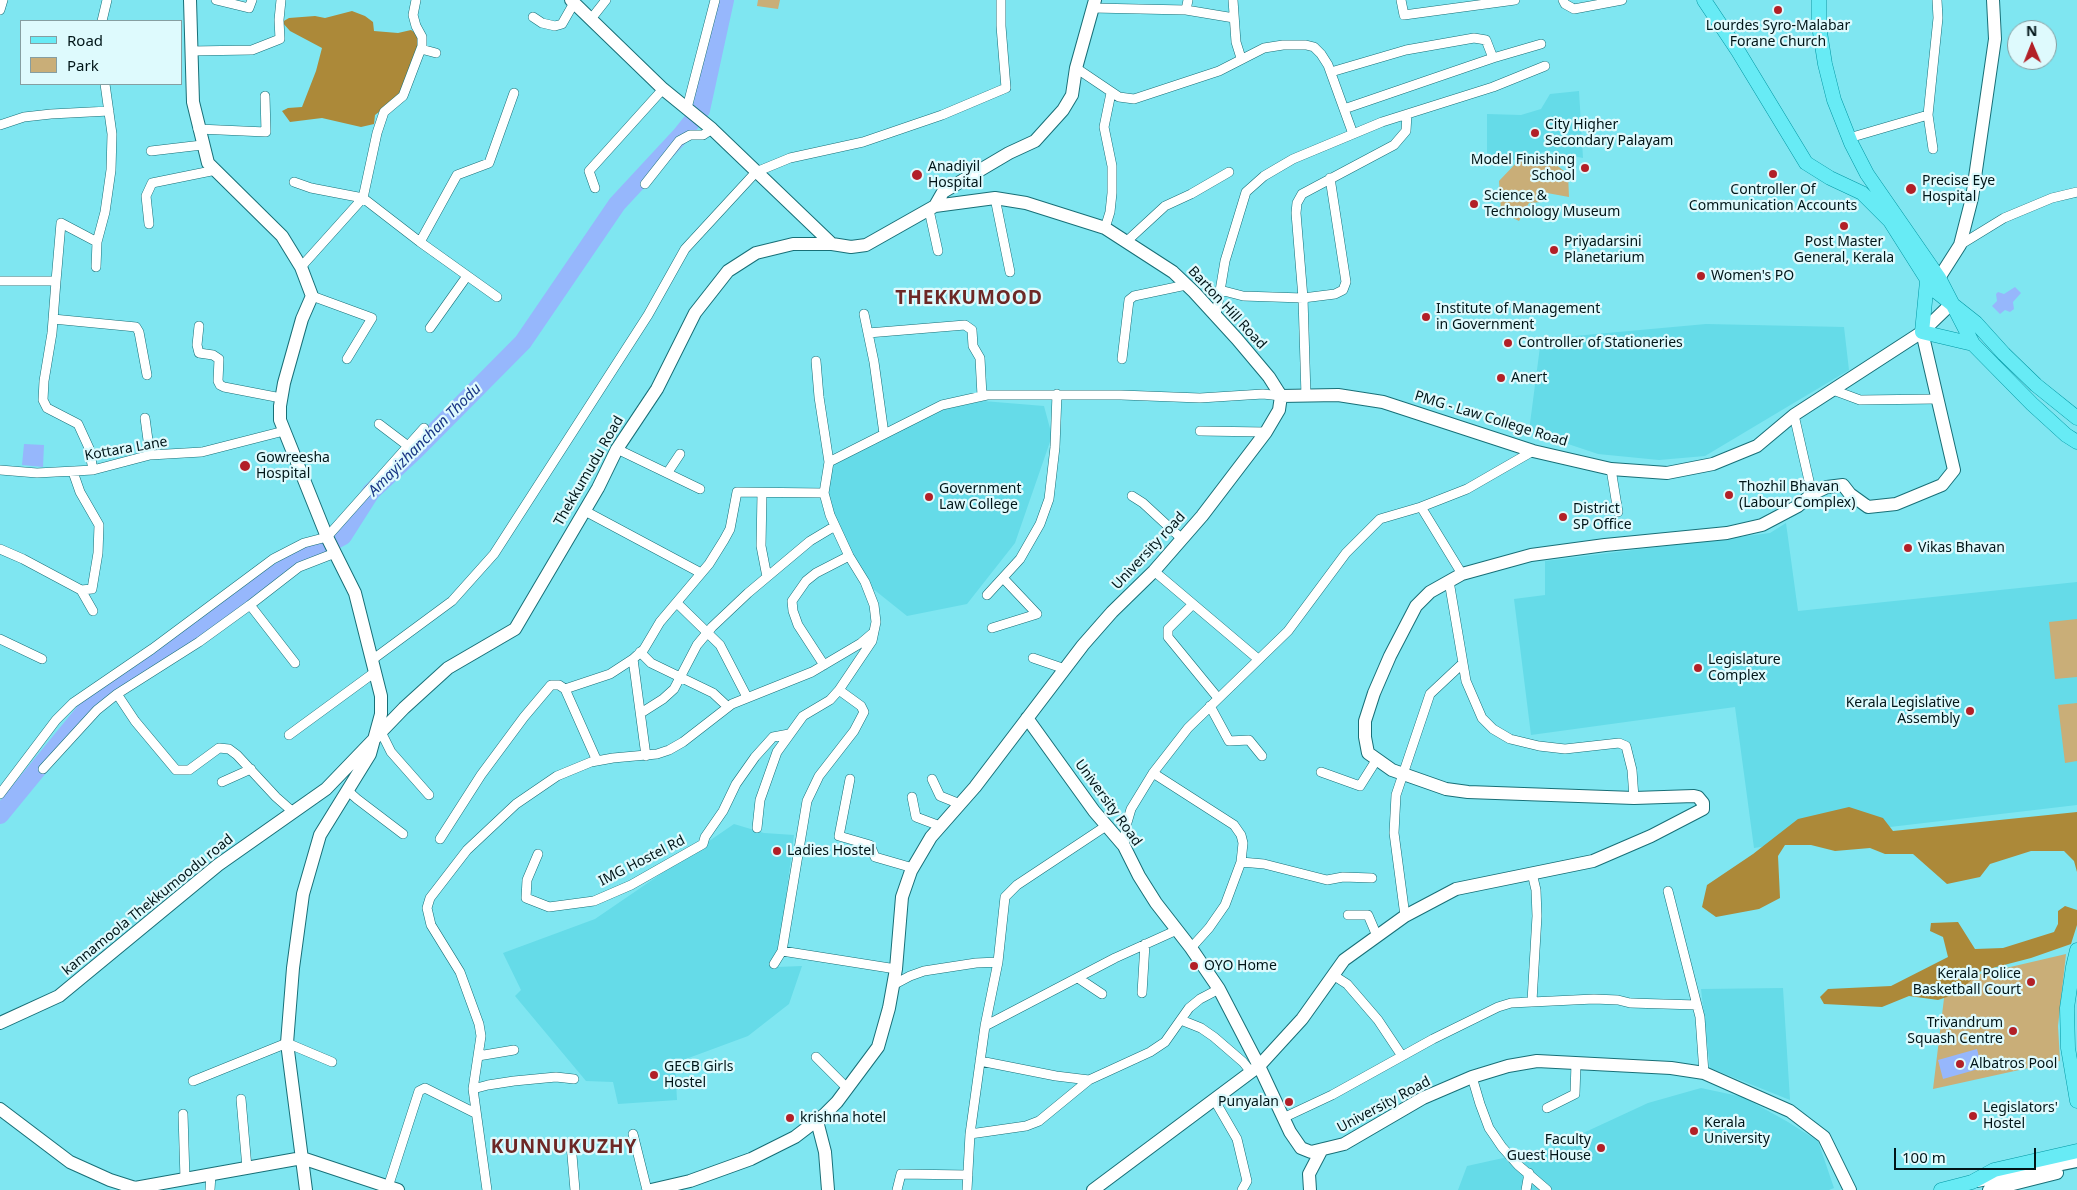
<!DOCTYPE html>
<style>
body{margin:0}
#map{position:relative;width:2077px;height:1190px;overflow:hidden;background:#7fe6f1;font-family:"Noto Sans",sans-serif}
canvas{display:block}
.legend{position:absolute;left:20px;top:20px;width:162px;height:65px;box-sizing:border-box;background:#defafd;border:1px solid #869ea1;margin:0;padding:6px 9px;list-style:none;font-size:15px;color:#011518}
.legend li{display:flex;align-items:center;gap:10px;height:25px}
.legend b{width:25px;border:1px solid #869ea1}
.north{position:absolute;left:2007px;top:20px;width:50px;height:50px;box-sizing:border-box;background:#defafd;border:1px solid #869ea1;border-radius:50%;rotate:359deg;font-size:14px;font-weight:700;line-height:20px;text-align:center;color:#011518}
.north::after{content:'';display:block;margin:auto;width:18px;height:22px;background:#b22027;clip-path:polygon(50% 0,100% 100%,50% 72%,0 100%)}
.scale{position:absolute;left:1894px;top:1148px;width:142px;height:22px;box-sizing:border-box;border:2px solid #011518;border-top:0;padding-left:6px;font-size:15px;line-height:18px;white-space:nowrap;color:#011518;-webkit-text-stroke:4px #defafd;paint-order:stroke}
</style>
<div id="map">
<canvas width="2077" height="1190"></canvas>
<ul class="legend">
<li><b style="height:6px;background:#67ebf5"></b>Road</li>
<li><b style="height:14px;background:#c9ae78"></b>Park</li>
</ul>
<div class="north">N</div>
<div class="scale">100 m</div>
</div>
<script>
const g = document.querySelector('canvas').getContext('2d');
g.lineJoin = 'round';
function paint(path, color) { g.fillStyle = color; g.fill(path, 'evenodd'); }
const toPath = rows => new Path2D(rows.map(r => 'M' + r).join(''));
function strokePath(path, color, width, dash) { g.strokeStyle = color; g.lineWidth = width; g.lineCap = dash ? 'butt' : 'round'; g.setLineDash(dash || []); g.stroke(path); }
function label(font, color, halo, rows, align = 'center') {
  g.font = font + ' "Noto Sans",sans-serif'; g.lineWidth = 4.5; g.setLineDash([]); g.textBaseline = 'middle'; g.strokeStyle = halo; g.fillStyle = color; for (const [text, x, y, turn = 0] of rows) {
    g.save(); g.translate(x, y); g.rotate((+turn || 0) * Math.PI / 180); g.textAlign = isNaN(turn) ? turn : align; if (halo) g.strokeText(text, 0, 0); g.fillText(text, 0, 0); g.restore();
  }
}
const built = toPath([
 [1579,91,1583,158,1547,151,1516,160,1487,160,1487,114,1521,115,1541,109,1550,94],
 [1706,324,1844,327,1849,370,1705,456,1659,460,1598,454,1529,431,1541,339],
 [983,401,1044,406,1052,436,1015,543,967,604,907,616,872,588,857,567,831,513,825,482,835,464,941,410],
 [1786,523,1798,611,2077,582,2077,805,1890,827,1754,848,1735,707,1531,735,1514,599,1545,595,1545,561,1770,533],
 [734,824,764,833,794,835,777,967,802,966,789,1004,748,1036,675,1063,677,1100,618,1104,613,1082,586,1081,515,996,521,990,503,953,595,919],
 [1783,988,1790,1100,1710,1068,1701,989],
 [1701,1088,1743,1097,1788,1122,1818,1141,1834,1188,1829,1190,1458,1190,1467,1166,1553,1147,1648,1103]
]);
const green = toPath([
 [758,0,780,0,778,9,757,6],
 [1550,160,1568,174,1569,197,1547,193,1542,202,1529,203,1519,221,1501,212,1499,181,1518,161],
 [2077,619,2077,677,2055,679,2049,622],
 [2077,703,2077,761,2065,763,2058,705],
 [2066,954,2058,1026,2060,1061,1933,1089,1946,982]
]);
const forest = toPath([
 [352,11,365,16,373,22,374,31,398,33,411,30,421,37,406,97,384,108,375,115,374,124,361,127,322,118,290,122,282,111,288,108,302,107,316,71,322,48,290,31,282,22,289,18,315,16,325,18],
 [1849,807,1883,818,1893,831,2077,812,2077,872,2074,861,2064,851,2031,851,1990,864,1980,877,1947,884,1913,854,1885,854,1870,848,1835,851,1811,845,1785,845,1778,856,1780,898,1759,909,1716,917,1702,907,1707,885,1753,854,1798,819],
 [2065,906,2077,910,2077,925,2071,944,2031,958,1981,971,1956,994,1938,1000,1909,996,1882,1007,1824,1004,1820,997,1828,989,1891,986,1948,957,1943,937,1930,931,1931,923,1958,922,1975,949,2003,948,2054,932,2058,924,2058,911]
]);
const water = toPath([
 [2015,287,2021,293,2013,302,2014,309,2010,312,2005,310,2000,314,1992,306,1997,301,1996,294,1998,292,2004,294],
 [24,444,44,445,43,467,22,465],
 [1977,1049,1982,1068,1943,1079,1938,1060]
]);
const river = toPath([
 [0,815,95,699,227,609,257,585,302,558,343,536,371,492,415,451,523,342,617,204,681,135,701,110,725,0]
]);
const street = toPath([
 [216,0,249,8,252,0],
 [416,0,413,15,416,26,422,37,422,46,403,96,384,112,377,133,363,198,420,242,457,175,489,163,514,93],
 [1233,0,1236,42,1241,58],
 [1401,0,1404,15,1515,0],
 [1563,0,1565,4,1574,9,1622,0],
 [1093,8,1186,10,1234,18],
 [0,10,3,0],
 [1186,10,1188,0],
 [533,17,542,23,555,26,562,24,574,3],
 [591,19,606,0],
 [102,21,107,0],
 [421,49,436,53],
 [191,51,252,50,280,39,279,20,281,0],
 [1076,68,1119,97,1134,99,1219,71,1264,48,1283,45,1306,45,1314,47,1321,54,1328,65,1353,134],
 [1331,72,1406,50,1474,38,1486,40,1493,58],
 [687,108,715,0],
 [1344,109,1493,58,1541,44],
 [1928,115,1933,149],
 [0,125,24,117,51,114,109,111],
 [198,129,266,132,265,96],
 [1849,138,1928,115,1938,18,1937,0],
 [151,151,202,145],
 [294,182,311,188,363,198],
 [645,184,679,141,690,135,703,135,712,129],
 [595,188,589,171,663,89],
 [995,198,1010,272],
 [929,210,938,251],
 [149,224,146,196,152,183,216,170],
 [1105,228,1110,212,1112,193,1112,166,1104,127,1111,93],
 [1127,241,1165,206,1191,194,1229,172],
 [420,242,497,297],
 [1960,245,2004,218,2052,198,2077,192],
 [96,267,97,242,105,212,111,170,112,134,105,84],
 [301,267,363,198],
 [0,281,56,281,52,333,44,381,43,400,47,408,78,424,89,448,93,470],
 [56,281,61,223,97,242],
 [1220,290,1243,296,1303,298,1335,294,1343,290,1346,282,1330,178],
 [312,296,372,318,347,359],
 [864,314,874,362,884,434],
 [1216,315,1225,261,1246,192,1264,176,1293,159,1382,122,1493,87,1545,66],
 [53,319,136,327,139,332,147,375],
 [199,326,197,345,199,353,213,355,219,359,218,381,220,385,224,387,281,398],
 [430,328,467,276],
 [868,333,965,325,972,330,973,346,980,358,982,396],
 [1122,359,1129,300,1134,296,1186,285],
 [816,361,819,397,829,462],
 [1833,390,1860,400,1937,399],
 [1306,396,1303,298,1296,213,1297,203,1302,194,1394,145,1406,131,1407,114],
 [1794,415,1812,494],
 [145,418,150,455],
 [379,424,408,446],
 [1200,431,1266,432],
 [617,449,700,489],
 [1611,469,1618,512],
 [0,470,37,473,93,470,150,455,202,452,284,431],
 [73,472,80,492,99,525,98,553,92,589,81,590,93,611],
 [668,472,680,454],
 [762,493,761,546,767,577],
 [1132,496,1143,503,1182,539],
 [1421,507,1462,574],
 [585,511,701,573],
 [0,549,23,559,81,590],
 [1154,571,1258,659],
 [1449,581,1466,681,1482,718,1493,729,1510,739,1539,746,1565,749,1619,743,1626,746,1632,770,1634,798],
 [987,595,1020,559,1040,524,1049,499,1055,447,1057,394],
 [678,604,720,645,747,697],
 [1193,604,1168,629,1168,637,1218,698],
 [992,628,1037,614,1003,578],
 [0,639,42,659],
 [640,652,651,663,713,693,728,707],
 [1033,658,1065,669],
 [633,659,646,756],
 [372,660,452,601,494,554,648,315,685,249,756,172,790,158,863,142,942,115,1006,88,1001,26,1001,0],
 [295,663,250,605,299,567,335,553],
 [824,665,798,625,793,611,792,601,806,581,816,573,849,556],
 [565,689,610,674,633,659,644,649,660,622,709,564,724,540,730,529,737,492,824,493],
 [117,694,135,721,176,770,189,770,219,748,229,749,237,755,276,797,293,812],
 [1210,706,1229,741,1249,740,1262,756],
 [641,713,663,699,674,689,697,645,712,627,748,593,810,541,835,526],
 [381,732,391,752,429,795],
 [289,735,375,672],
 [43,769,97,710,117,694,199,642,250,605],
 [1321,772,1360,786,1377,759],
 [1153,773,1234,825,1241,835,1243,843,1241,862,1225,905,1209,928,1191,948],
 [850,779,839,836,870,845,875,857,913,868],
 [932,779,940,796,960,804],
 [222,782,251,769],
 [347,790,357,799,403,834],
 [0,794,56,720,73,703,152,649,273,559,304,543,327,537,424,428],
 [912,797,916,817,940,826],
 [757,828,760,800,777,752,803,716,830,700,839,690,872,641,876,622,874,605,865,582,849,556,830,515,824,493,829,462,942,405,987,395,1121,395,1200,398,1263,394,1281,396],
 [440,839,481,775,524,717,551,685,559,685,565,689,597,761],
 [1124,846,1126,826,1131,809,1153,773,1188,728,1288,631,1346,553,1380,519,1421,507,1467,489,1533,451],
 [538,854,527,880,526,898,549,907,594,901,631,885,703,844,705,837,723,811,736,784,755,757,773,737,789,734],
 [1241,862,1264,864,1327,880,1343,877,1372,878],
 [1668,891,1700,1017,1704,1073],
 [1348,915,1368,915,1377,936],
 [1405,916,1394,833,1396,795,1430,694,1462,664],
 [782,951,807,801,819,776,854,731,864,712,861,706,839,690],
 [774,964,782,951,896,969],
 [1333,975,1347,984,1378,1020,1402,1056],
 [1078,978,1102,994],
 [893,985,910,976,924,971,976,963,998,962],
 [1142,993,1145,944],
 [1532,1001,1537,916,1536,890,1532,873],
 [1181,1020,1201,1028,1214,1037,1243,1062,1251,1072],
 [985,1026,1115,958,1177,930],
 [478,1056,514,1050],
 [816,1057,848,1089],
 [980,1061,1056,1076,1089,1080],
 [1472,1077,1480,1104,1489,1128,1502,1147,1518,1165,1547,1190],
 [193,1081,287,1043,332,1062],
 [473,1089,481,1036,479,1024,460,972,431,925,427,908,430,898,467,850,516,804,557,776,591,762,613,758,657,754,669,750,683,742,732,704,812,672,861,643,874,632],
 [241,1099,247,1168],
 [1215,1101,1237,1139,1247,1181,1242,1190],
 [1547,1108,1575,1094,1576,1063],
 [183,1114,185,1179],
 [1283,1118,1332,1095,1433,1039,1498,1007,1511,1003,1594,999,1618,1000,1630,1003,1697,1005],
 [633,1134,647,1190],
 [970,1134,1026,1126,1039,1121,1089,1080,1150,1052,1165,1042,1189,1008,1200,999,1219,989],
 [571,1144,575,1190],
 [388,1187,419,1091,425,1088,475,1113],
 [210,1190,211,1174],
 [487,1190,473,1089,488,1085,514,1081,556,1077,574,1079],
 [897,1190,901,1174,968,1175],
 [967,1190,970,1134,985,1026,998,962,1005,897,1017,885,1106,826],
 [1526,1190,1529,1173]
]);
const secondary = toPath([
 [190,0,193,102,208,163,282,236,301,267,312,296,302,319,284,383,280,406,280,420,327,537,355,593,381,696,381,714,370,754,320,835,303,894,293,968,287,1043,306,1190],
 [571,0,663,89,712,129,832,244],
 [935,206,943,192,1009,153,1035,141,1063,110,1072,95,1076,68,1095,0],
 [1931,282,1939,278,1960,245,1972,198,1995,39,1993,0],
 [1281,396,1338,395,1383,402,1533,451,1611,469,1667,473,1713,464,1757,446,1794,415,1922,332,1951,304],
 [1027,718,1094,811,1124,846,1139,876,1156,903,1191,948,1219,989,1259,1066,1290,1132,1301,1148,1311,1152,1344,1144,1423,1098,1472,1077,1508,1066,1537,1061,1671,1068,1704,1073,1790,1111,1824,1137,1850,1190],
 [0,1023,59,996,218,865,326,789,404,708,448,668,515,629,598,488,617,449,657,389,695,313,728,271,756,253,793,244,832,244,851,247,866,245,935,206,995,198,1026,203,1105,228,1173,272,1194,292,1237,339,1269,377,1281,396],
 [0,1109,70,1162,110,1180,135,1188,302,1158,398,1190],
 [817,1121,825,1152,828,1190],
 [1977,1181,2077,1161],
 [651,1190,690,1181,751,1159,795,1137,825,1114,837,1102,878,1047,889,1008,896,969,902,897,911,871,931,837,975,787,1083,645,1112,612,1154,571,1202,516,1266,432,1279,410,1281,396],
 [1093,1190,1259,1066,1302,1019,1344,960,1405,916,1456,889,1593,861,1651,836,1703,809,1703,803,1698,797,1694,796,1634,798,1468,792,1446,789,1392,770,1368,753,1365,737,1365,721,1374,693,1390,656,1416,606,1430,592,1462,574,1531,555,1605,545,1727,533,1762,525,1798,506,1812,494,1827,487,1843,485,1850,494,1868,507,1896,504,1942,485,1954,470,1922,332],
 [1310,1190,1309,1174,1321,1151],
 [1989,1190,2057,1173]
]);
const primary = toPath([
 [1704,0,1738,51,1806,163,1830,178,1862,193,1890,221,1933,289,1976,323,2004,354,2036,385,2077,418],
 [1819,0,1819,26,1825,64,1834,100,1851,143,1867,174,1939,278,1973,344,2032,404,2066,435,2077,442],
 [1927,281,1922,332,1973,344],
 [2077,950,2073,967,2067,1008,2068,1048,2077,1101],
 [1941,1190,1972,1182,1994,1170,2077,1151]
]);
const markers = [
 [1778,10,5,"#b22027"],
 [1535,133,5,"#b22027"],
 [1585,168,5,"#b22027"],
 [1773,174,5,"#b22027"],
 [917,175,6,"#b22027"],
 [1911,189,6,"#b22027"],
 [1474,204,5,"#b22027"],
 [1844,226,5,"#b22027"],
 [1554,250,5,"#b22027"],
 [1701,276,5,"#b22027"],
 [1426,317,5,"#b22027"],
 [1508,343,5,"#b22027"],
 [1501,378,5,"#b22027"],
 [245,466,6,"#b22027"],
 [1729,495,5,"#b22027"],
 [929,497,5,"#b22027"],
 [1563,517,5,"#b22027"],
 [1908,548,5,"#b22027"],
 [1698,668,5,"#b22027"],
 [1970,711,5,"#b22027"],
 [777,851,5,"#b22027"],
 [1194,966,5,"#b22027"],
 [2031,982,5,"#b22027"],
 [2013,1031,5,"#b22027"],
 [1960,1064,5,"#b22027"],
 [654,1075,5,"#b22027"],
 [1289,1102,5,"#b22027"],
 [1973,1116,5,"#b22027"],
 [790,1118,5,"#b22027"],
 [1694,1131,5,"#b22027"],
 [1601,1148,5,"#b22027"]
];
const poiNames = [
 ["Lourdes Syro-Malabar",1778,26,"center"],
 ["Forane Church",1778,42,"center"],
 ["City Higher",1545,125],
 ["Secondary Palayam",1545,141],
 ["Model Finishing",1575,160,"right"],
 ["School",1575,176,"right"],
 ["Anadiyil",928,167],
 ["Hospital",928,183],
 ["Precise Eye",1922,181],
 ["Hospital",1922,197],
 ["Controller Of",1773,190,"center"],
 ["Communication Accounts",1773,206,"center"],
 ["Science &",1484,196],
 ["Technology Museum",1484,212],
 ["Priyadarsini",1564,242],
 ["Planetarium",1564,258],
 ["Post Master",1844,242,"center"],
 ["General, Kerala",1844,258,"center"],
 ["Women's PO",1711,276],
 ["Institute of Management",1436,309],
 ["in Government",1436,325],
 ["Controller of Stationeries",1518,343],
 ["Anert",1511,378],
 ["Gowreesha",256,458],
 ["Hospital",256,474],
 ["Thozhil Bhavan",1739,487],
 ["(Labour Complex)",1739,503],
 ["Government",939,489],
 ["Law College",939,505],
 ["District",1573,509],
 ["SP Office",1573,525],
 ["Vikas Bhavan",1918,548],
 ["Legislature",1708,660],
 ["Complex",1708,676],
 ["Kerala Legislative",1960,703,"right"],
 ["Assembly",1960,719,"right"],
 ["Ladies Hostel",787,851],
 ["OYO Home",1204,966],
 ["Kerala Police",2021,974,"right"],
 ["Basketball Court",2021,990,"right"],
 ["Trivandrum",2003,1023,"right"],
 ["Squash Centre",2003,1039,"right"],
 ["Albatros Pool",1970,1064],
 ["GECB Girls",664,1067],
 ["Hostel",664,1083],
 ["Punyalan",1279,1102,"right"],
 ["Legislators'",1983,1108],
 ["Hostel",1983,1124],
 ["krishna hotel",800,1118],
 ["Kerala",1704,1123],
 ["University",1704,1139],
 ["Faculty",1591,1140,"right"],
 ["Guest House",1591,1156,"right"]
];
const streetNames = [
 ["Barton Hill Road",1227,308,47],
 ["PMG - Law College Road",1491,419,17],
 ["Kottara Lane",126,449,-10],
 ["Thekkumudu Road",589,471,-60],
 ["University road",1149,551,-47],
 ["University Road",1108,803,54],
 ["IMG Hostel Rd",642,861,-27],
 ["kannamoola Thekkumoodu road",148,905,-39],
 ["University Road",1384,1105,-28]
];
const waterNames = [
 ["Amayizhanchan Thodu",425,440,-45]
];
const districtNames = [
 ["THEKKUMOOD",969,299],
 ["KUNNUKUZHY",564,1148]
];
paint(built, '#65dbe8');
paint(green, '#c9ae78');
paint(forest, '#ac8939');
paint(water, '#96b7fc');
strokePath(river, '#96b7fc', 18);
strokePath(street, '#186f77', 10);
strokePath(secondary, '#186f77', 14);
strokePath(primary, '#0297a3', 15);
strokePath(street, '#fff', 9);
strokePath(secondary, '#fff', 12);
strokePath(primary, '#67ebf5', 14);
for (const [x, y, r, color] of markers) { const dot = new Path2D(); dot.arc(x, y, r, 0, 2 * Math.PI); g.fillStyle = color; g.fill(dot); strokePath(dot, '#defafd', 2); }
label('14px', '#011518', '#defafd', poiNames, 'left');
label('14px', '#011518', '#defafd', streetNames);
label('italic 15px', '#183584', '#defafd', waterNames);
g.letterSpacing = '1px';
label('bold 19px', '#6d2826', '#defafd', districtNames);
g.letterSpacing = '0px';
</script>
